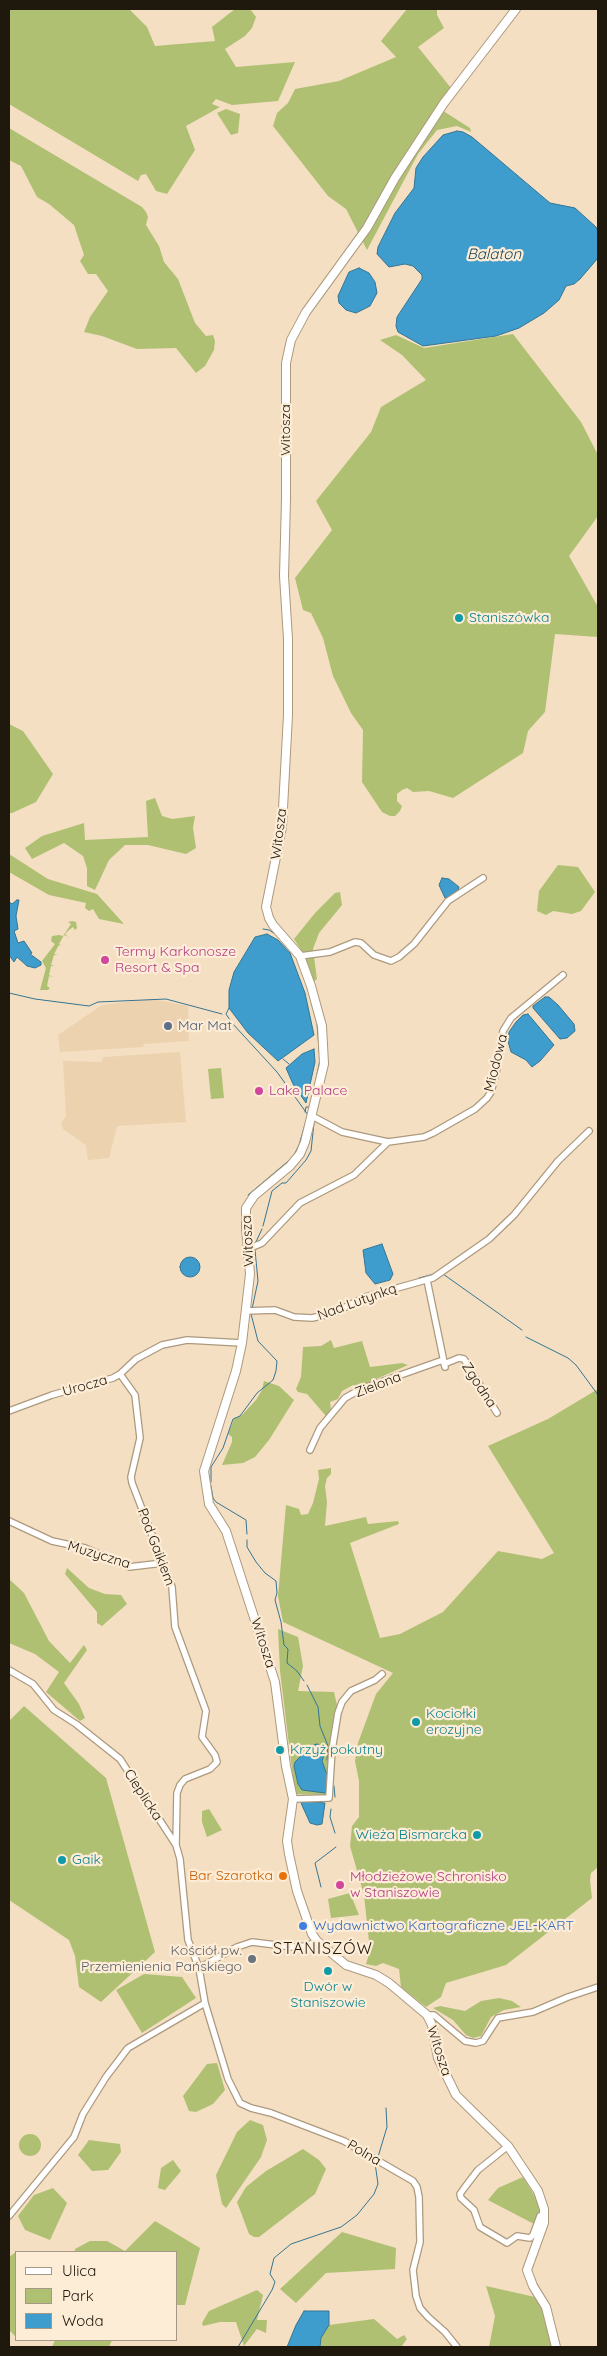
<!DOCTYPE html>
<meta charset="utf-8">
<style>
body{margin:0}
#map{position:relative;width:607px;height:2356px;overflow:hidden;background:#f4dfc2;font-family:Quicksand,sans-serif}
canvas{display:block}
.frame{position:absolute;inset:0;border:10px solid #1f180d;pointer-events:none}
.legend{position:absolute;left:15px;top:2251px;width:162px;height:90px;box-sizing:border-box;background:#feedd6;border:1px solid #a59886;margin:0;padding:6px 9px;list-style:none;font-size:15px;color:#1f180d}
.legend li{display:flex;align-items:center;gap:10px;height:25px}
.legend b{width:25px;border:1px solid #a59886}
</style>
<div id="map">
<canvas width="607" height="2356"></canvas>
<div class="frame"></div>
<ul class="legend">
<li><b style="height:6px;background:#fff"></b>Ulica</li>
<li><b style="height:14px;background:#afc073"></b>Park</li>
<li><b style="height:14px;background:#3e9dcd"></b>Woda</li>
</ul>
</div>
<script>
const g = document.querySelector('canvas').getContext('2d');
g.lineJoin = 'round';
function paint(path, color) { g.fillStyle = color; g.fill(path, 'evenodd'); }
const toPath = rows => new Path2D(rows.map(r => 'M' + r).join(''));
function strokePath(path, color, width, dash) { g.strokeStyle = color; g.lineWidth = width; g.lineCap = dash ? 'butt' : 'round'; g.setLineDash(dash || []); g.stroke(path); }
function label(font, color, halo, rows, align = 'center') {
  g.font = font + ' Quicksand,sans-serif'; g.lineWidth = 4.5; g.setLineDash([]); g.textBaseline = 'middle'; g.strokeStyle = halo; g.fillStyle = color; for (const [text, x, y, turn = 0] of rows) {
    g.save(); g.translate(x, y); g.rotate((+turn || 0) * Math.PI / 180); g.textAlign = isNaN(turn) ? turn : align; if (halo) g.strokeText(text, 0, 0); g.fillText(text, 0, 0); g.restore();
  }
}
const built = toPath([
 [152,999,188,1006,189,1041,144,1044,143,1047,60,1052,58,1035,102,1005],
 [180,1052,186,1122,117,1126,109,1158,88,1160,86,1145,63,1129,61,1123,66,1116,63,1061,101,1062,104,1057]
]);
const green = toPath([
 [9,9,129,9,147,27,155,46,215,41,212,27,235,9,250,9,256,17,252,28,245,36,225,49,236,67,295,62,278,101,232,105,216,99,212,104,220,107,186,126,195,150,167,194,156,191,146,174,141,175,138,181,9,104],
 [407,9,437,9,437,15,444,28,418,47,451,88,437,107,470,128,471,132,457,126,437,130,418,154,367,250,346,209,328,196,273,126,277,113,288,103,295,89,339,81,396,57,381,41],
 [226,109,240,114,238,133,231,135,217,113],
 [9,128,142,207,146,212,148,217,146,225,159,246,164,262,178,279,195,323,206,336,213,335,215,341,214,350,205,366,196,373,176,348,137,349,102,336,84,332,90,317,108,291,96,274,88,274,80,261,84,255,74,225,49,204,37,197,21,166,9,160],
 [513,334,581,422,598,455,598,516,569,556,598,607,598,637,555,634,545,712,528,731,523,753,453,798,429,791,413,792,407,788,402,790,397,794,397,801,402,806,400,811,395,816,390,816,382,812,362,782,363,730,351,713,333,676,323,638,311,613,303,610,295,578,332,530,316,501,371,432,381,407,426,380,402,355,380,340,396,335,424,348],
 [9,724,23,731,53,774,36,802,12,813,9,813],
 [155,798,162,816,172,819,195,816,193,828,196,848,186,854,148,845,125,845,109,860,95,890,87,886,87,868,83,856,64,843,32,859,25,848,42,836,84,823,85,840,148,837,146,801],
 [9,854,48,879,97,894,124,924,99,919,93,909,89,911,85,908,86,903,49,895,9,872],
 [558,865,578,867,595,892,581,911,572,914,553,911,546,915,537,911,539,891],
 [340,892,342,905,319,933,313,949,317,979,313,982,301,950,294,939,315,913,335,893],
 [72,921,76,922,77,928,75,930,73,927,69,930,65,934,68,937,64,935,59,944,62,946,59,945,54,954,58,955,54,955,51,965,55,966,51,966,49,975,53,977,49,976,47,986,50,988,48,990,40,990,46,968,42,961,55,944,51,941,52,936,59,935,63,936,71,924,68,922],
 [221,1068,224,1098,211,1099,208,1069],
 [331,1340,334,1348,362,1341,370,1367,402,1363,408,1365,358,1387,353,1385,342,1391,338,1399,330,1402,331,1409,326,1416,307,1394,298,1392,296,1389,301,1377,303,1347,321,1346],
 [264,1381,279,1386,294,1400,269,1440,255,1457,243,1463,222,1465,232,1442,232,1437,228,1434,234,1419,242,1415,256,1400,262,1390],
 [598,1389,598,1867,591,1873,590,1880,592,1898,506,1965,446,1983,441,1997,426,2007,401,1987,399,1969,383,1963,376,1966,366,1964,370,1951,364,1895,350,1846,352,1826,359,1817,359,1781,355,1761,358,1743,376,1694,393,1673,283,1622,278,1596,286,1505,299,1509,301,1515,308,1514,313,1503,319,1479,318,1470,331,1468,331,1474,327,1478,325,1486,327,1502,325,1526,366,1517,368,1524,398,1521,399,1524,350,1543,380,1638,400,1634,443,1612,498,1551,542,1559,554,1553,488,1446,548,1419],
 [67,1568,89,1588,105,1594,121,1595,127,1604,102,1626,97,1623,97,1612,65,1574],
 [9,1579,24,1593,49,1641,70,1663,84,1645,87,1650,64,1683,79,1704,85,1718,80,1721,46,1692,59,1672,35,1654,9,1643],
 [278,1629,298,1637,303,1666,298,1691,334,1692,337,1705,330,1746,328,1788,325,1795,295,1794,280,1671],
 [24,1706,106,1778,155,1952,101,2002,79,1987,75,1956,69,1940,9,1900,9,1721],
 [209,1809,222,1830,207,1837,202,1822,202,1811],
 [350,1893,359,1915,331,1918,328,1899],
 [144,1974,182,1977,196,1998,142,2033,116,1990],
 [499,1998,512,2001,521,2007,504,2010,491,2017,481,2036,473,2038,466,2035,453,2020,433,2008,440,2006,465,2011,481,2001],
 [217,2063,225,2090,213,2104,196,2112,189,2111,183,2096,207,2064],
 [250,2120,263,2125,267,2140,261,2157,226,2208,222,2204,216,2175,237,2132],
 '19 2145a11 11 0 1 1 22 0a11 11 0 1 1-22 0Z',
 [89,2140,120,2144,121,2152,108,2170,92,2171,78,2155],
 [303,2149,319,2160,326,2169,315,2194,259,2237,254,2237,249,2234,237,2202,246,2187,266,2171],
 [173,2160,181,2171,165,2190,158,2188,161,2168],
 [523,2177,537,2200,540,2212,534,2224,488,2200,498,2188],
 [53,2188,67,2203,50,2240,25,2230,18,2216,34,2195],
 [155,2221,200,2248,185,2305,176,2305,176,2252,75,2252,75,2249,90,2241,107,2241,125,2251],
 [342,2232,396,2248,395,2269,326,2273,296,2303,280,2289],
 [16,2252,16,2336,15,2336,9,2330,9,2257],
 [486,2286,535,2297,544,2314,553,2347,489,2347,495,2316],
 [257,2290,263,2295,257,2320,267,2320,266,2333,257,2329,244,2346,236,2322,220,2322,203,2326,202,2323,209,2311],
 [374,2319,397,2339,404,2335,407,2339,401,2347,320,2347,321,2338,329,2325],
 [55,2340,112,2340,109,2347,52,2347]
]);
const water = toPath([
 [457,131,463,132,472,137,550,203,575,208,596,227,598,231,598,258,580,279,574,284,566,286,559,300,544,313,519,328,496,336,423,346,398,332,396,326,397,317,422,279,422,275,413,266,405,264,389,267,377,254,378,247,395,213,414,188,416,168,423,157,443,135,457,131],
 [359,268,369,273,375,282,377,293,370,306,356,313,346,310,339,303,338,296,349,272,359,268],
 [442,878,449,879,459,887,458,890,448,897,445,898,439,885,442,878],
 [17,900,19,900,16,916,18,929,14,931,18,943,24,941,32,953,30,954,41,962,41,965,35,968,27,966,17,957,14,962,9,955,9,902,12,904,17,900],
 [267,934,278,940,290,953,305,993,314,1035,278,1061,248,1033,229,1008,229,990,234,972,255,937,267,934],
 [545,997,549,997,558,1005,574,1024,575,1031,567,1038,560,1039,533,1008,533,1006,545,997],
 [528,1014,554,1045,540,1061,532,1067,526,1060,511,1052,508,1041,509,1032,516,1022,523,1015,528,1014],
 [314,1049,315,1062,306,1103,293,1084,286,1068,302,1054,314,1049],
 [382,1244,393,1274,390,1280,375,1284,366,1273,363,1250,382,1244],
 '180 1267a10 10 0 1 1 20 0a10 10 0 1 1-20 0Z',
 [317,1744,326,1749,322,1761,329,1780,325,1793,302,1790,298,1784,294,1766,295,1762,311,1746,317,1744],
 [306,1801,325,1803,322,1824,317,1825,310,1823,301,1803,306,1801],
 [304,2311,329,2311,329,2325,321,2338,320,2347,287,2347,296,2325,304,2311]
]);
const stream = toPath([
 [263,929,269,930,277,935],
 [9,993,35,999,89,1006,98,1002,166,999,222,1014],
 [229,1008,226,1014,232,1023,277,1072,308,1115],
 [283,1059,289,1064],
 [305,1112,306,1107,310,1107,320,1060,317,1024,306,982],
 [248,1195,293,1157,299,1145,306,1121],
 [263,1226,272,1191,282,1183,286,1183,306,1160,311,1151,314,1123],
 [256,1242,262,1229],
 [443,1274,522,1330],
 [419,1278,434,1274],
 [252,1309,258,1281,255,1250],
 [526,1337,568,1358,576,1365,598,1395],
 [211,1482,211,1467,223,1448,233,1419,240,1416,257,1393,273,1380,276,1371,277,1361,258,1341,251,1314],
 [211,1486,213,1498,216,1502,246,1520,247,1534],
 [247,1540,247,1547,256,1562,265,1573,276,1581,277,1593,275,1600,281,1622,284,1645,288,1649,287,1663,297,1671,304,1681],
 [307,1685,318,1707,320,1726,328,1746,327,1760],
 [333,1774,333,1781],
 [334,1786,335,1797],
 [331,1809,330,1817,335,1833],
 [321,1887,315,1863,336,1847],
 [378,2157,387,2127,386,2108],
 [238,2347,272,2290,275,2282,270,2274,274,2258,291,2244,341,2227,357,2215,374,2194,378,2184,375,2163]
]);
const street = toPath([
 [300,956,330,952,355,942,361,943,374,955,391,961,399,957,414,944,448,901,483,878],
 [312,1116,342,1132,388,1142,424,1137,433,1133,475,1109,487,1098,491,1092,496,1073,503,1031,511,1018,563,975],
 [248,1249,262,1243,300,1203,354,1175,388,1142],
 [427,1280,445,1367],
 [246,1311,275,1310,294,1317,312,1318,334,1313,365,1297,433,1278,489,1239,514,1215,558,1161,589,1131],
 [444,1364,459,1358,464,1359,497,1413],
 [120,1374,135,1395,140,1438,131,1477,132,1483,172,1587,175,1627,206,1711,202,1737,215,1755,217,1762,210,1769,185,1779,180,1785,177,1793,176,1845],
 [9,1411,52,1395,113,1378,120,1374,136,1359,162,1345,187,1340,242,1343],
 [310,1450,320,1428,345,1398,361,1389,443,1360],
 [9,1521,52,1541,85,1548,129,1567,163,1563],
 [9,1670,33,1684,54,1710,76,1724,120,1759,176,1845,180,1859,188,1940,199,1968,205,2003,228,2079,240,2103,251,2108,271,2113,344,2141,413,2181,417,2187,419,2197,420,2242,413,2270,416,2296,420,2308,428,2317,445,2332,457,2347],
 [293,1799,329,1798,332,1750,338,1713,342,1702,351,1691,375,1680,382,1674],
 [199,1968,237,1947,252,1942,292,1947,307,1946,317,1941],
 [427,2015,434,2015,465,2041,476,2043,483,2041,498,2018,533,2012,568,1997,598,1987],
 [508,2146,478,2170,465,2187,460,2194,461,2198,474,2210,480,2227,507,2243,517,2236,530,2238,533,2235,540,2216,544,2214],
 [9,2216,74,2137,83,2114,106,2077,128,2048,205,2003]
]);
const secondary = toPath([
 [516,9,444,103,395,178,367,228,306,312,291,340,286,363,286,499,284,576,288,639,288,715,282,827,266,907,269,918,273,925,300,956,311,986,322,1026,324,1064,305,1142,300,1154,290,1166,254,1196,246,1208,246,1228,250,1274,242,1343,236,1371,204,1471,209,1504,226,1531,275,1682,286,1766,293,1799,287,1841,289,1854,297,1891,312,1934,317,1941,346,1965,376,1975,389,1983,427,2015,432,2025,438,2058,456,2095,508,2146,538,2191,544,2209,544,2223,527,2270,533,2286,546,2307,556,2347]
]);
const markers = [
 [459,618,5,"#0f9aa8"],
 [105,960,5,"#d1479c"],
 [168,1026,5,"#5c6f8a"],
 [259,1091,5,"#d1479c"],
 [416,1722,5,"#0f9aa8"],
 [280,1750,5,"#0f9aa8"],
 [477,1835,5,"#0f9aa8"],
 [62,1860,5,"#0f9aa8"],
 [283,1876,5,"#e8710a"],
 [340,1885,5,"#d1479c"],
 [303,1926,5,"#3f7fe0"],
 [252,1959,5,"#6b7280"],
 [328,1971,5,"#0f9aa8"]
];
const streetNames = [
 ["Witosza",286,430,-90],
 ["Witosza",279,834,-83],
 ["Miodowa",496,1063,-76],
 ["Witosza",248,1241,-93],
 ["Nad Lutynką",357,1302,-20],
 ["Zielona",378,1385,-21],
 ["Zgodna",479,1385,57],
 ["Urocza",85,1386,-16],
 ["Pod Gaikiem",156,1547,69],
 ["Muzyczna",99,1555,17],
 ["Witosza",263,1643,72],
 ["Cieplicka",143,1795,57],
 ["Witosza",439,2051,72],
 ["Polna",364,2153,31]
];
const cultureNames = [
 ["Staniszówka",469,618],
 ["Kociołki",426,1714],
 ["erozyjne",426,1730],
 ["Krzyż pokutny",290,1750],
 ["Wieża Bismarcka",467,1835,"right"],
 ["Gaik",72,1860],
 ["Dwór w",328,1987,"center"],
 ["Staniszowie",328,2003,"center"]
];
const hotelNames = [
 ["Termy Karkonosze",115,952],
 ["Resort & Spa",115,968],
 ["Lake Palace",269,1091],
 ["Młodzieżowe Schronisko",350,1877],
 ["w Staniszowie",350,1893]
];
const serviceNames = [
 ["Mar Mat",178,1026]
];
const foodNames = [
 ["Bar Szarotka",273,1876]
];
const shopNames = [
 ["Wydawnictwo Kartograficzne JEL-KART",313,1926]
];
const worshipNames = [
 ["Kościół pw.",242,1951],
 ["Przemienienia Pańskiego",242,1967]
];
const waterNames = [
 ["Balaton",494,254]
];
const quarterNames = [
 ["STANISZÓW",323,1949]
];
paint(built, '#ecd2af');
paint(green, '#afc073');
paint(water, '#3e9dcd');
strokePath(water, '#357593', 1);
strokePath(stream, '#357593', 1);
strokePath(street, '#ad997e', 8);
strokePath(secondary, '#ad997e', 10);
strokePath(street, '#fff', 5.5);
strokePath(secondary, '#fff', 8);
for (const [x, y, r, color] of markers) { const dot = new Path2D(); dot.arc(x, y, r, 0, 2 * Math.PI); g.fillStyle = color; g.fill(dot); strokePath(dot, '#feedd6', 2); }
label('14px', '#1f180d', '#feedd6', streetNames);
label('14px', '#0d838f', '#feedd6', cultureNames, 'left');
label('14px', '#b23c85', '#feedd6', hotelNames, 'left');
label('14px', '#4e5e75', '#feedd6', serviceNames, 'left');
label('14px', '#c56008', '#feedd6', foodNames, 'right');
label('14px', '#366cbe', '#feedd6', shopNames, 'left');
label('14px', '#5b616d', '#feedd6', worshipNames, 'right');
label('italic 15px', '#1b4358', '#feedd6', waterNames);
g.letterSpacing = '1px';
label('16px', '#1f180d', '#feedd6', quarterNames);
g.letterSpacing = '0px';
</script>
